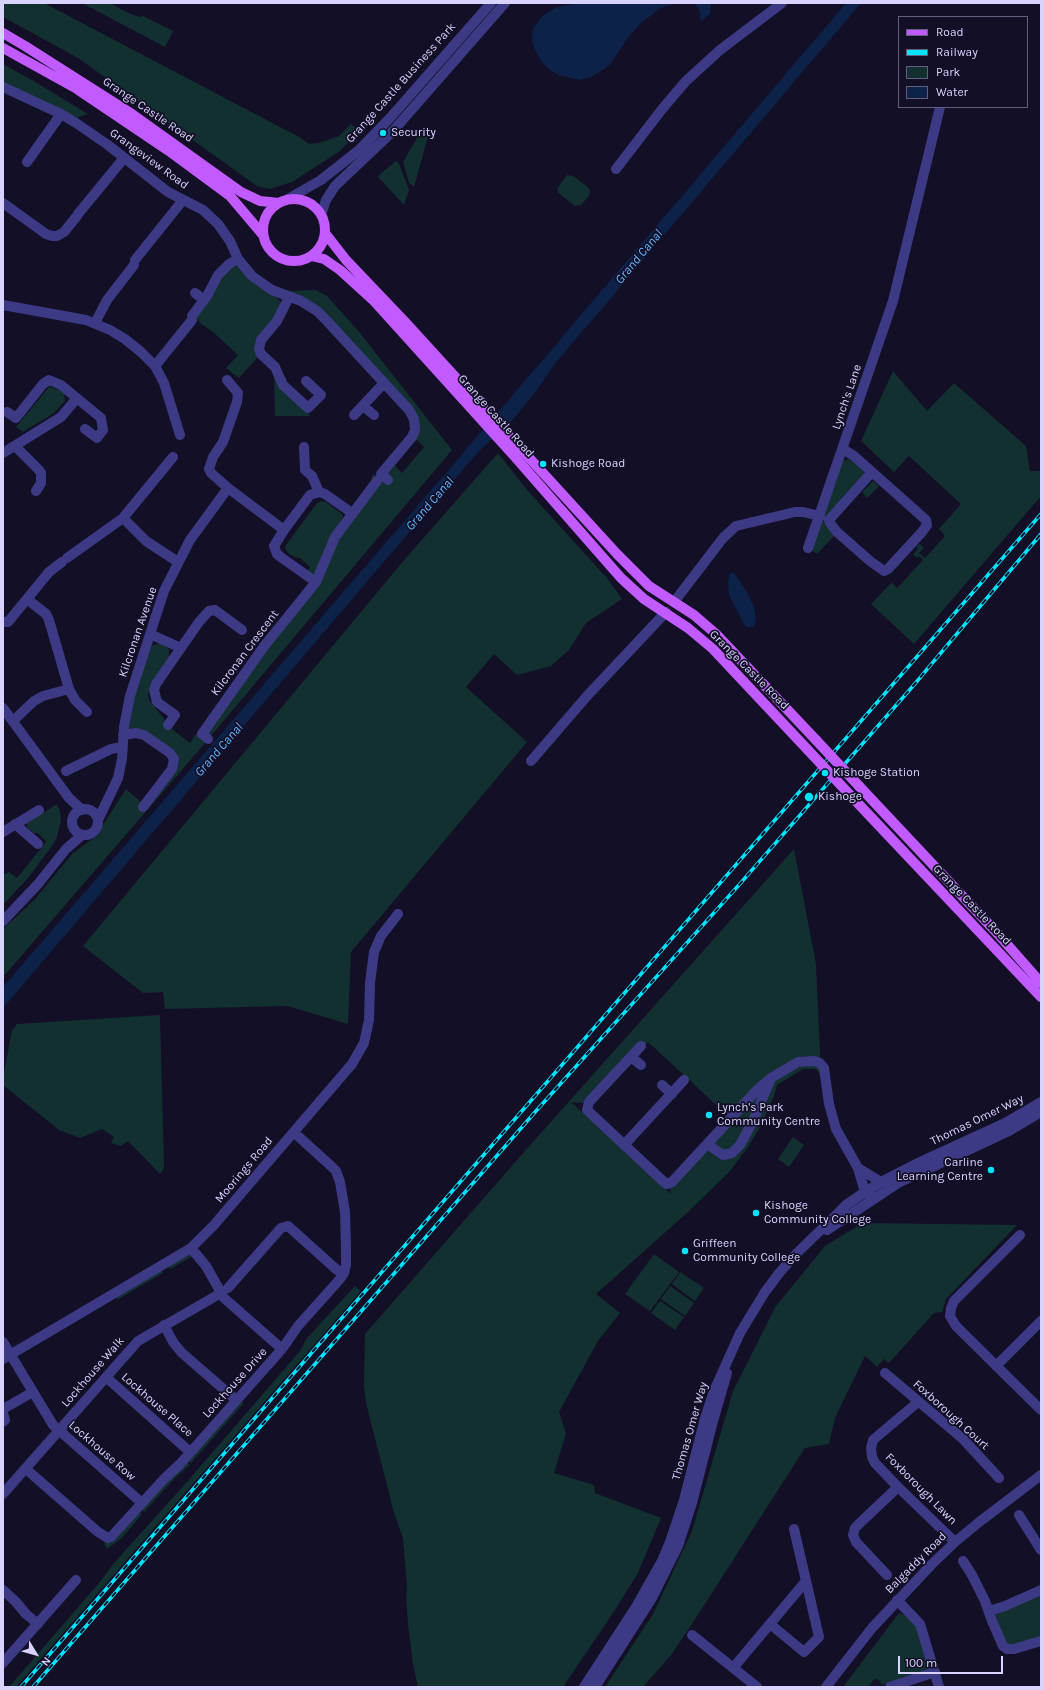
<!DOCTYPE html>
<style>
body{margin:0}
#map{position:relative;width:1044px;height:1690px;overflow:hidden;background:#130f26;font-family:Karla,sans-serif}
canvas{display:block}
.frame{position:absolute;inset:0;border:4px solid #d9d4ff;pointer-events:none}
.legend{position:absolute;left:898px;top:16px;width:130px;height:92px;box-sizing:border-box;background:#130f26;border:1px solid #625e7d;margin:0;padding:5px 7px;list-style:none;font-size:12px;color:#d9d4ff}
.legend li{display:flex;align-items:center;gap:8px;height:20px}
.legend b{width:20px;border:1px solid #625e7d}
.north{position:absolute;left:16px;top:1634px;width:40px;height:40px;-webkit-text-stroke:3px #130f26;paint-order:stroke;rotate:127deg;font-size:11px;font-weight:700;line-height:16px;text-align:center;color:#d9d4ff}
.north::after{content:'';display:block;margin:auto;width:14px;height:18px;background:#d9d4ff;clip-path:polygon(50% 0,100% 100%,50% 72%,0 100%)}
.scale{position:absolute;left:898px;top:1656px;width:105px;height:18px;box-sizing:border-box;border:2px solid #d9d4ff;border-top:0;padding-left:5px;font-size:12px;line-height:14px;white-space:nowrap;color:#d9d4ff;-webkit-text-stroke:3px #130f26;paint-order:stroke}
</style>
<div id="map">
<canvas width="1044" height="1690"></canvas>
<div class="frame"></div>
<ul class="legend">
<li><b style="height:5px;background:#c25bff"></b>Road</li>
<li><b style="height:5px;background:#00e5ff"></b>Railway</li>
<li><b style="height:11px;background:#12302f"></b>Park</li>
<li><b style="height:11px;background:#0c2248"></b>Water</li>
</ul>
<div class="north">N</div>
<div class="scale">100 m</div>
</div>
<script>
const g = document.querySelector('canvas').getContext('2d');
g.lineJoin = 'round';
function paint(path, color) { g.fillStyle = color; g.fill(path, 'evenodd'); }
const toPath = rows => new Path2D(rows.map(r => 'M' + r).join(''));
function strokePath(path, color, width, dash) { g.strokeStyle = color; g.lineWidth = width; g.lineCap = dash ? 'butt' : 'round'; g.setLineDash(dash || []); g.stroke(path); }
function label(font, color, halo, rows, align = 'center') {
  g.font = font + ' Karla,sans-serif'; g.lineWidth = 3.5; g.setLineDash([]); g.textBaseline = 'middle'; g.strokeStyle = halo; g.fillStyle = color; for (const [text, x, y, turn = 0] of rows) {
    g.save(); g.translate(x, y); g.rotate((+turn || 0) * Math.PI / 180); g.textAlign = isNaN(turn) ? turn : align; if (halo) g.strokeText(text, 0, 0); g.fillText(text, 0, 0); g.restore();
  }
}
const green = toPath([
 [3,3,44,3,301,138,309,144,319,143,339,136,351,124,359,131,340,151,292,182,270,189,257,186,78,58,3,17],
 [82,3,110,3,126,12,139,17,143,16,173,31,165,47],
 [3,64,37,83,88,114,76,118,3,83],
 [421,131,428,134,428,137,414,187,409,182,403,162],
 [396,161,399,164,409,190,404,205,378,177,379,175],
 [567,175,573,176,589,188,590,192,589,196,581,205,575,206,557,192,558,187],
 [232,266,236,266,240,268,277,297,282,305,258,357,239,378,226,368,238,355,213,332,200,323,195,315,217,283],
 [280,288,290,291,316,290,327,296,360,333,452,450,210,737,206,731,266,647,317,588,337,540,377,484,371,478,374,474,385,483,386,475,398,461,395,466,402,473,424,447,417,440,413,443,418,424,331,321],
 [893,371,927,411,954,383,1026,446,1030,471,1041,471,1041,496,914,644,871,604,890,584,892,583,897,588,923,560,919,556,917,558,913,554,918,549,916,547,920,544,924,548,919,553,925,558,945,536,939,529,961,504,909,456,894,472,861,441],
 [274,373,282,390,311,416,275,416],
 [49,387,59,390,64,393,65,401,54,413,23,432,16,427],
 [498,453,528,491,607,578,622,599,586,623,569,650,551,666,517,675,494,654,466,687,527,742,351,952,348,1024,287,1006,165,1009,163,992,143,993,83,946,405,559],
 [849,459,864,469,865,475,833,511,836,534,817,554,812,550,843,461],
 [873,481,879,486,867,498,862,492],
 [322,501,326,502,342,514,343,516,315,575,308,571,310,567,300,558,294,557,288,553,285,548,286,545,317,503],
 [162,643,169,649,169,657,151,684,148,694,149,700,173,730,190,743,196,734,206,742,3,977,3,929,35,899,73,853,98,835,104,823,126,789,141,802,178,763,129,728,134,697,150,649,153,645],
 [57,804,60,811,61,820,57,837,52,846,28,878,3,905,3,875,9,872,17,878,46,842,38,833,34,833,27,827,27,821,36,814,40,815],
 [794,849,816,964,821,1075,816,1069,803,1069,777,1085,774,1096,759,1129,748,1147,730,1171,687,1213,596,1294,620,1313,598,1341,559,1412,566,1433,554,1473,594,1485,595,1493,661,1518,638,1573,613,1613,563,1687,418,1687,413,1664,408,1624,406,1597,407,1587,403,1538,394,1513,366,1403,364,1386,365,1334,524,1152],
 [648,1042,727,1115,669,1179,671,1194,571,1102,591,1104],
 [160,1015,164,1168,160,1174,128,1141,121,1146,111,1143,114,1137,102,1129,80,1138,59,1130,3,1085,3,1078,12,1030,17,1024],
 [793,1137,804,1145,789,1167,778,1159],
 [863,1223,1017,1225,946,1299,942,1312,934,1313,889,1363,884,1359,877,1367,865,1356,835,1418,829,1444,805,1448,690,1627,671,1655,643,1687,605,1687,653,1614,692,1531,733,1391,776,1306,825,1246],
 [190,1254,193,1256,170,1269,168,1266],
 [654,1254,679,1272,650,1311,625,1294],
 [161,1270,163,1273,117,1300,117,1296],
 [680,1272,704,1288,695,1301,672,1284],
 [355,1286,361,1291,16,1687,9,1687,99,1583,114,1563,186,1483,300,1351,307,1338],
 [670,1286,694,1303,685,1316,661,1299],
 [660,1301,684,1317,675,1330,651,1313],
 [241,1401,244,1403,191,1463,188,1460],
 [187,1462,190,1465,176,1477,144,1512,141,1509],
 [139,1511,142,1514,122,1538,107,1549,104,1544,106,1541],
 [1041,1593,1041,1637,1014,1646,1005,1644,995,1616,996,1612],
 [899,1613,909,1617,918,1626,929,1670,882,1685,879,1680,874,1679,868,1687,843,1687]
]);
const water = toPath([
 [579,3,682,3,673,4,661,8,641,23,627,39,609,66,591,77,580,80,558,75,549,69,541,61,535,50,532,41,533,29,542,16,557,7],
 [688,3,710,3,711,7,710,14,701,21,699,9,695,4],
 [846,3,861,3,554,365,536,391,512,421,481,449,447,488,3,1008,3,987,507,402],
 [730,573,734,573,747,592,754,607,756,619,754,627,747,627,744,624,729,595,728,582]
]);
const minor = toPath([
 [3,87,61,114,76,123,108,145,168,192,203,210,218,224,230,241,238,259,252,276,272,290,301,301,317,311,327,321,409,410,414,419,415,430,412,437,381,474,388,480],
 [27,162,61,114],
 [616,169,663,108,686,81,720,50,782,3],
 [286,200,321,180,359,150,390,118,491,3],
 [3,203,46,234,52,236,57,236,64,232,77,216],
 [78,214,124,158],
 [321,215,326,200,335,186,393,131,505,3],
 [135,260,183,200],
 [195,293,204,300],
 [289,297,277,321,261,340,259,349,261,354,275,367,283,385,308,408,321,395,306,381],
 [3,305,86,320,110,330,125,339,141,352,155,366,164,383,180,435],
 [192,316,207,296,218,275,229,264,238,259],
 [95,323,107,300,134,265],
 [155,366,192,320],
 [227,380,238,393,237,402,223,442,213,457,209,469,211,473,228,488,284,530],
 [363,406,374,415],
 [7,412,16,418,43,384,49,380,61,385,101,418,103,430,97,438,85,429],
 [354,415,384,383],
 [15,446,38,469,41,473,41,483,36,491],
 [304,447,305,470,312,476,319,492,325,494,352,513],
 [843,449,854,456,926,520,927,525,922,532,888,569,884,571,870,561,837,532,830,523,829,520,872,472],
 [3,453,61,417,77,398],
 [123,518,146,541,178,562],
 [808,548,893,301,940,107],
 [67,558,123,518,173,457],
 [316,582,282,558,277,554,274,546,284,530,310,495,319,492],
 [27,599,46,614,49,620,69,689,75,700,87,712],
 [674,602,723,538,736,526,795,512,803,512,820,516],
 [3,622,8,622,49,572,62,562],
 [150,634,181,648],
 [3,708,69,798,82,810],
 [13,721,34,701,43,696,69,689],
 [168,725,175,715,157,702,154,690,156,684,199,622,209,611,215,610,242,630],
 [123,735,136,733,144,735,170,753,174,759,172,769,143,807],
 [208,739,202,734,265,645,316,582,335,537,377,481],
 [531,761,587,696,666,612],
 [66,771,111,749,122,747],
 '72 822a13 13 0 1 1 26 0a13 13 0 1 1-26 0Z',
 [98,820,118,778,122,759,124,727,130,696,164,591,190,540,228,488],
 [15,824,38,844],
 [3,832,39,810],
 [3,921,38,884,66,849,82,835],
 [641,1046,589,1102,587,1110,664,1182,667,1184,672,1182,758,1089,771,1078,798,1062,814,1061,820,1063,824,1068,829,1104,836,1129,858,1168,865,1192,870,1195],
 [631,1057,641,1065],
 [662,1085,672,1094],
 [707,1144,723,1155,732,1153,740,1145,753,1121,771,1078],
 [624,1145,684,1080],
 [858,1168,881,1182],
 [827,1230,898,1183,1009,1131,1041,1112],
 [1020,1235,954,1301,951,1308,950,1316,956,1326,1041,1410],
 [191,1248,206,1266,224,1298,282,1349],
 [228,1288,281,1228,288,1226,337,1270,344,1273],
 [164,1325,173,1342,181,1352,236,1400],
 [3,1342,53,1425,142,1503],
 [3,1359,191,1248,214,1225,352,1064,364,1043,369,1020,370,983,374,952,381,936,398,914],
 [996,1366,1041,1321],
 [885,1373,963,1439,999,1478],
 [107,1378,190,1452],
 [918,1402,873,1440,871,1448,872,1457,875,1463,898,1487,955,1542],
 [3,1409,33,1392],
 [3,1413,5,1420,3,1422],
 [26,1469,98,1532,108,1538,111,1537,163,1480,180,1464,282,1349,298,1326,340,1279,344,1273,346,1265,346,1249,345,1212,340,1182,336,1171,331,1166,299,1137],
 [3,1494,138,1341,221,1293],
 [1019,1515,1041,1550],
 [963,1561,972,1575,985,1601,992,1621,1003,1646,1007,1649,1014,1649,1041,1641],
 [887,1575,856,1542,853,1535,855,1528,862,1521,898,1487],
 [3,1590,16,1602,26,1614,38,1624],
 [897,1600,920,1624,939,1687],
 [989,1611,1005,1606,1041,1590],
 [770,1624,804,1652,819,1637,794,1529],
 [692,1635,757,1687],
 [3,1663,76,1580],
 [733,1668,806,1581],
 [584,1687,636,1607,662,1561,670,1542,684,1500,705,1418,714,1391,740,1333,765,1292,780,1272,797,1253,833,1218,846,1205,865,1192,881,1182,920,1162,1005,1123,1041,1102],
 [595,1687,652,1598,678,1546,692,1503,713,1421,727,1373],
 [826,1687,872,1628,932,1564,955,1542,978,1523,1041,1475],
 [890,1687,935,1672]
]);
const major = toPath([
 [3,33,25,46,132,114,241,192,260,201,279,203],
 [3,48,77,89,169,151,230,196,263,235],
 '263 230a31 31 0 1 1 62 0a31 31 0 1 1-62 0Z',
 [325,233,346,260,406,323,617,554,649,586,694,615,716,634,816,740],
 [311,256,324,259,340,270,373,300,515,457,621,578,644,599,688,628,713,649,807,749],
 [859,786,998,934,1041,983],
 [851,796,1041,997]
]);
const rail = toPath([
 [21,1687,1041,514],
 [33,1687,536,1111,738,886,913,686,1041,534]
]);
const majorBridge = toPath([
 [816,740,859,786],
 [807,749,851,796]
]);
const markers = [
 [383,133,4,"#00e5ff"],
 [543,464,4,"#00e5ff"],
 [825,773,4,"#00e5ff"],
 [809,797,5,"#00e5ff"],
 [709,1115,4,"#00e5ff"],
 [991,1170,4,"#00e5ff"],
 [756,1213,4,"#00e5ff"],
 [685,1251,4,"#00e5ff"]
];
const streetNames = [
 ["Grange Castle Business Park",401,83,-48],
 ["Grange Castle Road",148,110,34],
 ["Grangeview Road",149,159,36],
 ["Lynch's Lane",847,397,-71],
 ["Grange Castle Road",496,416,48],
 ["Kilcronan Avenue",138,632,-71],
 ["Kilcronan Crescent",245,653,-53],
 ["Grange Castle Road",749,670,45],
 ["Grange Castle Road",972,905,46],
 ["Thomas Omer Way",977,1120,-26],
 ["Moorings Road",244,1170,-50],
 ["Lockhouse Walk",93,1372,-49],
 ["Lockhouse Drive",235,1383,-48],
 ["Lockhouse Place",157,1405,41],
 ["Foxborough Court",951,1415,42],
 ["Thomas Omer Way",690,1431,-74],
 ["Lockhouse Row",102,1451,41],
 ["Foxborough Lawn",921,1489,45],
 ["Balgaddy Road",916,1563,-45]
];
const poiNames = [
 ["Security",391,133],
 ["Kishoge Road",551,464],
 ["Kishoge Station",833,773],
 ["Kishoge",818,797],
 ["Lynch's Park",717,1108],
 ["Community Centre",717,1122],
 ["Carline",983,1163,"right"],
 ["Learning Centre",983,1177,"right"],
 ["Kishoge",764,1206],
 ["Community College",764,1220],
 ["Griffeen",693,1244],
 ["Community College",693,1258]
];
const waterNames = [
 ["Grand Canal",639,257,-50],
 ["Grand Canal",430,504,-49],
 ["Grand Canal",219,750,-49]
];
paint(green, '#12302f');
paint(water, '#0c2248');
strokePath(minor, '#3d3a85', 10);
strokePath(major, '#c25bff', 10);
strokePath(rail, '#00e5ff', 3.5);
strokePath(rail, '#130f26', 2, [6]);
strokePath(majorBridge, '#c25bff', 10);
for (const [x, y, r, color] of markers) { const dot = new Path2D(); dot.arc(x, y, r, 0, 2 * Math.PI); g.fillStyle = color; g.fill(dot); strokePath(dot, '#130f26', 1.5); }
label('12px', '#d9d4ff', '#130f26', streetNames);
label('12px', '#d9d4ff', '#130f26', poiNames, 'left');
label('italic 13px', '#62b6ff', '#130f26', waterNames);
</script>
